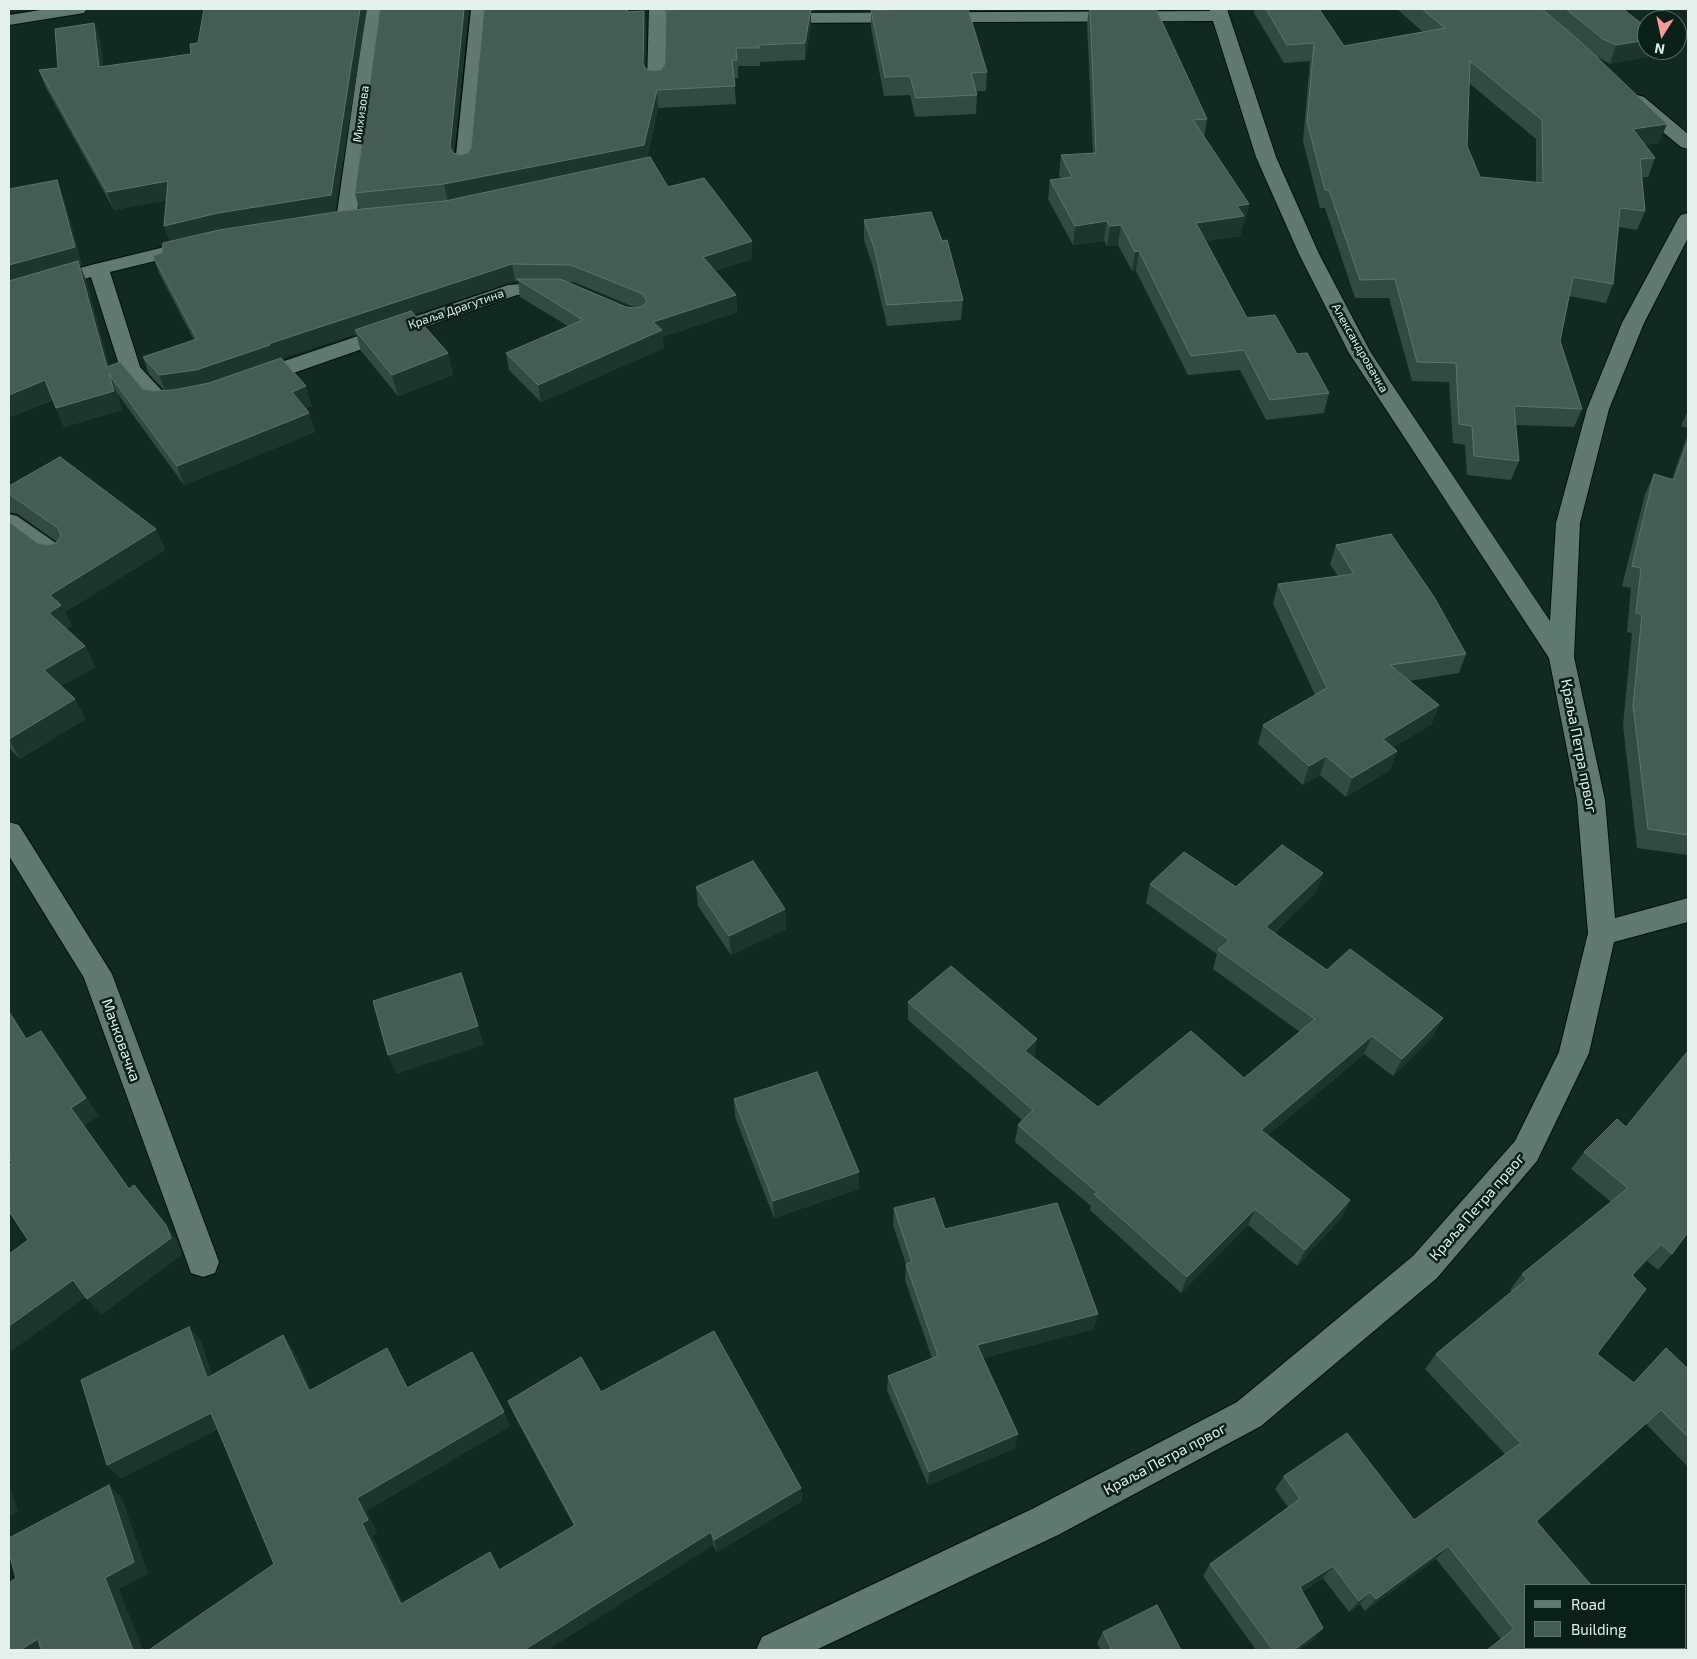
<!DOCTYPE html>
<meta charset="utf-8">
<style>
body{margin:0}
#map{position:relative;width:1697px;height:1659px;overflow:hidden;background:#122921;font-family:"Exo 2",sans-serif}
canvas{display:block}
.frame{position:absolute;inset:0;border:10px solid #e3f0eb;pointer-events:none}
.legend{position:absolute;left:1524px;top:1584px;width:162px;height:65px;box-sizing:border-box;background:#091f17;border:1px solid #60736c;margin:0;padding:6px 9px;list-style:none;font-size:15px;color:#e3f0eb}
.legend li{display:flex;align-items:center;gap:10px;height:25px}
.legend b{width:25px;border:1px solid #60736c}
.north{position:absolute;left:1637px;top:10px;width:50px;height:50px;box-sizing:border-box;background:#091f17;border:1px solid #60736c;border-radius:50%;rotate:190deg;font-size:14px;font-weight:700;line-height:20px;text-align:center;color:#e3f0eb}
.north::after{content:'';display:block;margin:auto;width:18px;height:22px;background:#f59b9c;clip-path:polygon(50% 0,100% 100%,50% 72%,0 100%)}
</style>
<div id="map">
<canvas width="1697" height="1659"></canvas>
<div class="frame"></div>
<ul class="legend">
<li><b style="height:6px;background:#617a70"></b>Road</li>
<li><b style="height:14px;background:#465b53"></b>Building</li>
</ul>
<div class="north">N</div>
</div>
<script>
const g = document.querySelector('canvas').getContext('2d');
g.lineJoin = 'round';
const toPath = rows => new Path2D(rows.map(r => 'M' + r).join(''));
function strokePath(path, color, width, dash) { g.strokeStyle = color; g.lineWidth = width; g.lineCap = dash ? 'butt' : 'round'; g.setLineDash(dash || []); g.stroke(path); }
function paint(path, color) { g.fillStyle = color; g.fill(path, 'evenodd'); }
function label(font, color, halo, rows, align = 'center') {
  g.font = font + ' "Exo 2",sans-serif'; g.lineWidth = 5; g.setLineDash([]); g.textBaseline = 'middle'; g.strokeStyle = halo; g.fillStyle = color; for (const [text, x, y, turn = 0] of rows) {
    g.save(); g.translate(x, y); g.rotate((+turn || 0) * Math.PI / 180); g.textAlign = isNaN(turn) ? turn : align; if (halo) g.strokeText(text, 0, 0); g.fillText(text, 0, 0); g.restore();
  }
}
const service = toPath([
 [471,9,487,9,473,165,471,169,464,171,457,169,455,165,471,9]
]);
const minor = toPath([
 [47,9,87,9,84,13,78,14,9,25,9,15,47,9],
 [366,9,384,9,356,220,353,224,346,226,339,224,336,220,366,9],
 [649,9,665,9,666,13,704,13,710,14,713,18,710,22,704,23,666,23,665,82,662,86,656,87,650,86,647,82,649,9],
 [1210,9,1227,9,1276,157,1319,254,1371,353,1550,621,1556,523,1587,409,1622,323,1678,219,1681,215,1688,213,1688,238,1644,323,1609,409,1580,523,1574,657,1605,800,1615,918,1688,898,1688,922,1614,942,1589,1053,1537,1161,1437,1278,1261,1426,1058,1535,816,1650,756,1650,762,1637,1032,1509,1237,1402,1413,1256,1515,1141,1559,1052,1588,933,1577,800,1549,658,1349,353,1299,254,1256,157,1213,21,774,23,768,22,765,18,768,14,774,13,1210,11,1210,9],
 [1637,95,1644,97,1688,134,1688,149,1681,147,1630,105,1628,101,1630,97,1637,95],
 [189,241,196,243,199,247,196,251,110,272,140,367,165,394,190,395,193,400,190,405,159,408,151,406,122,374,91,277,9,301,9,288,91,265,189,241],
 [556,281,563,283,566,287,563,291,517,295,262,384,254,386,246,384,243,379,246,374,508,285,556,281],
 [9,514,17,516,66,550,69,556,66,562,57,564,48,562,9,533,9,514],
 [9,822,19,825,112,974,219,1262,215,1273,203,1277,191,1273,84,978,9,856,9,822]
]);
const wall = toPath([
 [380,9,470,9,469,9,454,153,460,155,468,153,628,12,646,29,645,67,647,70,654,71,661,70,665,64,691,9,814,9,814,11,811,11,811,24,805,60,760,62,760,66,738,66,738,78,734,78,736,104,658,108,647,158,668,187,752,241,752,259,715,271,736,295,737,312,662,337,664,348,541,402,509,370,506,353,568,326,520,297,518,281,515,281,414,314,448,353,453,375,398,396,361,351,356,334,282,358,312,406,306,408,309,413,315,432,184,485,117,393,122,410,64,427,53,400,10,417,9,416,9,189,64,199,82,266,80,266,86,280,109,366,143,389,152,391,164,390,149,374,143,357,194,340,159,273,153,256,162,253,169,241,166,200,114,210,46,88,39,70,58,68,94,23,100,40,103,66,336,212,359,209,355,193],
 [568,282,574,282,636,308,626,307],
 [1087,9,1156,9,1207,119,1204,138,1245,223,1243,224,1240,236,1206,241,1247,318,1297,354,1329,393,1324,413,1266,420,1240,370,1188,375,1136,271,1132,271,1118,245,1107,246,1104,241,1073,245,1048,199,1050,180,1061,178,1059,175,1061,155,1093,154,1087,23,1089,10,1087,10],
 [1255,9,1319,9,1344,46,1423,32,1397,9,1623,9,1647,50,1654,50,1651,56,1610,64,1598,57,1659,143,1645,145,1655,158,1648,177,1642,177,1645,211,1637,230,1619,227,1613,284,1606,303,1569,296,1560,341,1582,409,1574,427,1515,425,1519,461,1511,480,1467,475,1465,445,1453,443,1449,382,1412,381,1389,298,1355,298,1325,208,1320,208,1303,141,1310,61,1284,63,1254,13],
 [1469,83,1536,139,1536,183,1480,177,1467,146],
 [871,10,987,72,986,91,976,91,977,95,976,114,915,117,910,95,884,96,871,28],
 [864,220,963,300,961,320,887,326,873,267,864,240],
 [1688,410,1688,428,1681,426],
 [1688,433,1688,855,1637,848,1623,725,1632,633,1627,632,1631,588,1622,586,1645,494,1654,474,1672,479],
 [9,486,156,529,165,550,65,612,72,626,66,629,85,646,95,667,61,686,75,699,85,719,20,759,9,748,9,522,37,543,47,545,56,543,57,542,18,514,9,512],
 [1336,545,1466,654,1459,673,1409,681,1432,724,1393,747,1397,751,1390,770,1346,797,1320,775,1303,785,1258,744,1263,725,1315,695,1273,604,1278,584,1338,576,1330,564],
 [1323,873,1316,892,1274,933,1327,970,1443,1018,1433,1036,1393,1076,1364,1054,1268,1135,1350,1200,1342,1217,1297,1266,1248,1225,1181,1293,1090,1210,1091,1206,1015,1142,1018,1125,1022,1120,908,1020,908,1002,1034,1058,1098,1107,1244,1078,1300,1032,1213,969,1217,954,1146,903,1150,884,1236,887],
 [696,887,785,909,786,929,731,955,698,906],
 [734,1099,859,1189,774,1218,735,1117],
 [1617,1119,1672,1254,1658,1270,1647,1261,1633,1275,1597,1354,1633,1383,1666,1348,1688,1369,1688,1467,1646,1424,1537,1522,1526,1648,1501,1639,1436,1559,1365,1611,1360,1604,1349,1612,1323,1578,1302,1592,1314,1639,1299,1650,1256,1650,1203,1576,1210,1564,1288,1507,1275,1489,1284,1476,1414,1520,1505,1454,1425,1369,1436,1354,1512,1292,1510,1290,1522,1274,1611,1202,1571,1169,1584,1152],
 [894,1208,945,1229,1094,1329,983,1358,1015,1448,928,1485,887,1390,888,1376,932,1358,905,1280,906,1264,893,1225],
 [189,1327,201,1342,212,1375,293,1350,311,1390,395,1363,408,1388,510,1426,366,1511,377,1533,372,1536,403,1603,500,1570,574,1526,514,1415,508,1401,601,1392,801,1488,802,1501,717,1552,713,1545,547,1650,274,1564,218,1429,121,1478,107,1465],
 [1103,1632,1181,1650,1101,1650,1097,1643]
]);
const shadedWall = toPath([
 [360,9,367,9,335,213,170,244,164,226],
 [464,9,469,9,453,165,450,147],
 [811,9,811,24,805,60,805,43],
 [644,11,646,29,645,82,643,64],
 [94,23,100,40,105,84,99,67],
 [1647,40,1647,50,1654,50,1651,56,1610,64,1616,45],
 [657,90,658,108,646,163,448,202,444,184],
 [1667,124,1659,143,1626,148,1633,129],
 [57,180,64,199,82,266,80,266,86,280,113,379,111,377,9,286,9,265],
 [168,181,174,199,114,210,107,192],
 [1249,204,1245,223,1243,224,1240,236,1193,243,1196,223,1237,206],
 [1107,221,1104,241,1073,245,1075,226],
 [1121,225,1118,245,1107,246,1110,226],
 [752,241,752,259,705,274,703,257],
 [1139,251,1136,271,1132,271,1135,252],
 [512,264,515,281,358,333,355,330,356,334,275,361,203,387,166,392,159,375,268,344],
 [736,295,737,312,662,337,664,348,541,402,538,385,653,322],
 [448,353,453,375,398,396,392,375],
 [109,374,117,393,122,410,64,427,56,408],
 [45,380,54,399,10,417,9,415,9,395],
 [306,386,312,406,298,411,292,392],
 [309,413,315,432,184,485,177,466],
 [156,529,165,550,65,612,72,626,59,633,49,613,50,595],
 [85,646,95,667,55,690,44,670],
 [75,699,85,719,20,759,9,739],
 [1439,705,1432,724,1376,758,1383,739],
 [1397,751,1390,770,1346,797,1352,778],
 [1326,756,1320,775,1303,785,1309,766],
 [1323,873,1316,892,1260,946,1266,927],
 [785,909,786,929,731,955,729,936],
 [461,973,484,1045,396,1074,388,1055],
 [9,1009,39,1058,26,1039,9,1012],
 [1443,1018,1433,1036,1393,1076,1402,1059],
 [41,1031,99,1116,84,1126,71,1108],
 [1372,1036,1364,1054,1254,1147,1261,1130],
 [1037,1039,1035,1057,1022,1068,1025,1051],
 [859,1172,859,1189,774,1218,773,1201],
 [1350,1200,1342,1217,1297,1266,1305,1250],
 [1255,1209,1248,1225,1181,1293,1187,1277],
 [166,1225,178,1242,182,1255,101,1315,87,1299],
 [1661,1244,1647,1261,1618,1291,1632,1275],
 [73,1280,87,1296,9,1353,9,1326],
 [1098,1314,1094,1329,975,1360,977,1345],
 [189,1327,201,1342,218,1392,207,1378],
 [283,1335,293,1350,319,1406,309,1391],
 [387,1348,395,1363,415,1403,407,1388],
 [1661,1410,1646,1424,1523,1534,1536,1521],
 [504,1412,510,1426,366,1511,377,1533,372,1536,409,1616,401,1604,362,1523,357,1498],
 [211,1413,222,1427,121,1478,107,1465],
 [1018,1434,1015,1448,928,1485,929,1472],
 [9,1485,18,1511,9,1516],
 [109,1485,122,1498,148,1574,119,1589,143,1650,133,1650,105,1578],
 [801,1488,802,1501,717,1552,714,1540],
 [711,1532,713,1545,547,1650,524,1650],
 [1448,1546,1436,1559,1365,1611,1376,1599],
 [1333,1566,1323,1578,1291,1599,1300,1587],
 [1370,1592,1360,1604,1349,1612,1359,1601],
 [1323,1628,1314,1639,1299,1650,1294,1650],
 [38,1639,53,1650,20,1650]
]);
const building = toPath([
 [204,9,360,9,331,195,218,213,164,226,168,181,107,192,39,70,58,68,55,29,94,23,99,67,191,54,190,44,198,43,204,9],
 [380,9,464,9,450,147,453,153,460,155,468,153,471,148,484,9,627,9,628,12,644,11,643,64,647,70,654,71,661,70,665,64,666,10,691,9,811,9,805,43,759,45,759,48,736,48,737,60,732,60,735,86,657,90,644,145,444,184,355,193,380,9],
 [889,9,968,9,987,72,971,73,977,95,916,98,910,76,885,77,871,10,889,10,889,9],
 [1090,9,1156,9,1207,119,1193,120,1249,204,1237,206,1244,216,1196,223,1247,318,1275,315,1297,354,1307,353,1329,393,1270,400,1244,350,1191,356,1139,251,1135,252,1121,225,1110,226,1107,221,1075,226,1050,180,1072,177,1061,155,1096,153,1090,9],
 [1266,9,1319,9,1344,46,1445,28,1422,9,1542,9,1583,44,1667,124,1633,129,1655,158,1640,159,1645,211,1620,208,1613,284,1573,277,1560,341,1582,409,1514,406,1519,461,1474,456,1472,426,1459,424,1456,363,1417,362,1395,279,1360,280,1329,190,1325,190,1307,122,1314,43,1287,45,1266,9],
 [1470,61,1542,120,1543,183,1480,177,1467,146,1470,61],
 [1566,9,1623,9,1647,28,1647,40,1616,45,1603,39,1566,9],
 [650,157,668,187,704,178,752,241,703,257,736,295,653,322,662,330,538,385,506,353,583,320,517,279,560,279,626,307,634,308,641,307,647,302,643,294,571,265,512,264,268,344,270,345,196,370,159,375,143,357,197,339,153,256,162,253,163,243,219,230,342,211,445,201,650,157],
 [57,180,75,247,9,265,9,189,57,180],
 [931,212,942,241,947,240,963,300,887,305,874,247,864,220,931,212],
 [78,261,107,367,120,362,143,389,152,391,174,390,209,383,281,358,306,386,292,392,309,413,177,466,109,374,114,391,56,408,45,380,9,395,9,281,78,261],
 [411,311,448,353,392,375,355,330,411,311],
 [1688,440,1688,835,1648,829,1633,706,1642,614,1636,613,1641,568,1632,566,1654,474,1674,480,1688,440],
 [60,457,156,529,50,595,61,605,49,613,85,646,44,670,75,699,9,739,9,522,37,543,47,545,56,543,61,536,58,528,9,494,9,486,60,457],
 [1391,534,1434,597,1466,654,1390,665,1439,705,1383,739,1397,751,1352,778,1326,756,1309,766,1263,725,1327,688,1278,584,1354,574,1336,545,1391,534],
 [1282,845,1323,873,1266,927,1327,970,1350,949,1443,1018,1402,1059,1372,1036,1261,1130,1350,1200,1305,1250,1255,1209,1187,1277,1094,1194,1098,1193,1018,1125,1033,1110,908,1002,951,966,1037,1039,1025,1051,1098,1107,1191,1031,1244,1078,1315,1019,1218,950,1229,940,1150,884,1184,852,1236,887,1282,845],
 [753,861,785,909,729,936,696,887,753,861],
 [461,973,478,1026,388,1055,373,1001,461,973],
 [9,1012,26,1039,41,1031,86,1098,71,1108,129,1189,134,1185,166,1225,171,1238,87,1299,73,1280,9,1326,9,1254,28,1240,9,1211,9,1165,12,1163,9,1158,9,1012],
 [1688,1051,1688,1232,1672,1254,1661,1244,1632,1275,1646,1289,1597,1354,1634,1383,1666,1348,1688,1369,1688,1437,1661,1410,1536,1521,1591,1585,1526,1585,1526,1648,1643,1648,1646,1650,1487,1650,1514,1629,1448,1546,1376,1599,1370,1592,1359,1601,1333,1566,1300,1587,1323,1628,1294,1650,1273,1650,1210,1564,1300,1499,1284,1476,1347,1433,1414,1520,1521,1443,1436,1354,1527,1279,1522,1274,1628,1188,1584,1152,1617,1119,1626,1127,1688,1051],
 [817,1072,859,1172,773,1201,734,1099,817,1072],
 [934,1198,945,1229,1057,1203,1098,1314,977,1345,1018,1434,929,1472,888,1376,938,1356,906,1264,912,1262,894,1208,934,1198],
 [189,1327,207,1378,283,1335,309,1391,387,1348,407,1388,472,1352,504,1412,357,1498,368,1520,362,1523,401,1604,490,1552,499,1570,575,1525,508,1401,581,1357,601,1392,714,1331,801,1488,714,1540,711,1532,524,1650,149,1650,274,1564,211,1413,107,1465,81,1380,189,1327],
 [109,1485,134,1562,105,1578,133,1650,41,1650,38,1639,20,1650,9,1650,9,1583,16,1578,9,1553,9,1538,109,1485],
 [1157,1605,1181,1650,1112,1650,1103,1632,1157,1605]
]);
const farStreetnames = [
 ["Михизова",361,114,-82],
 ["Краља Драгутина",456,309,-19],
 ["Александровачка",1360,348,60]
];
const streetNames = [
 ["Краља Петра првог",1579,746,79],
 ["Мачковачка",121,1040,70],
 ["Краља Петра првог",1477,1207,-49],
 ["Краља Петра првог",1165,1459,-28]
];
strokePath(service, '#00110a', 3);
strokePath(minor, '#00110a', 2);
paint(service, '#617a70');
paint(minor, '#617a70');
paint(wall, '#334a41');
paint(shadedWall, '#1e352c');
paint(building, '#465b53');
strokePath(building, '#5f736b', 1);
label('12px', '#e3f0eb', '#091f17', farStreetnames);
label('15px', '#e3f0eb', '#091f17', streetNames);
</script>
